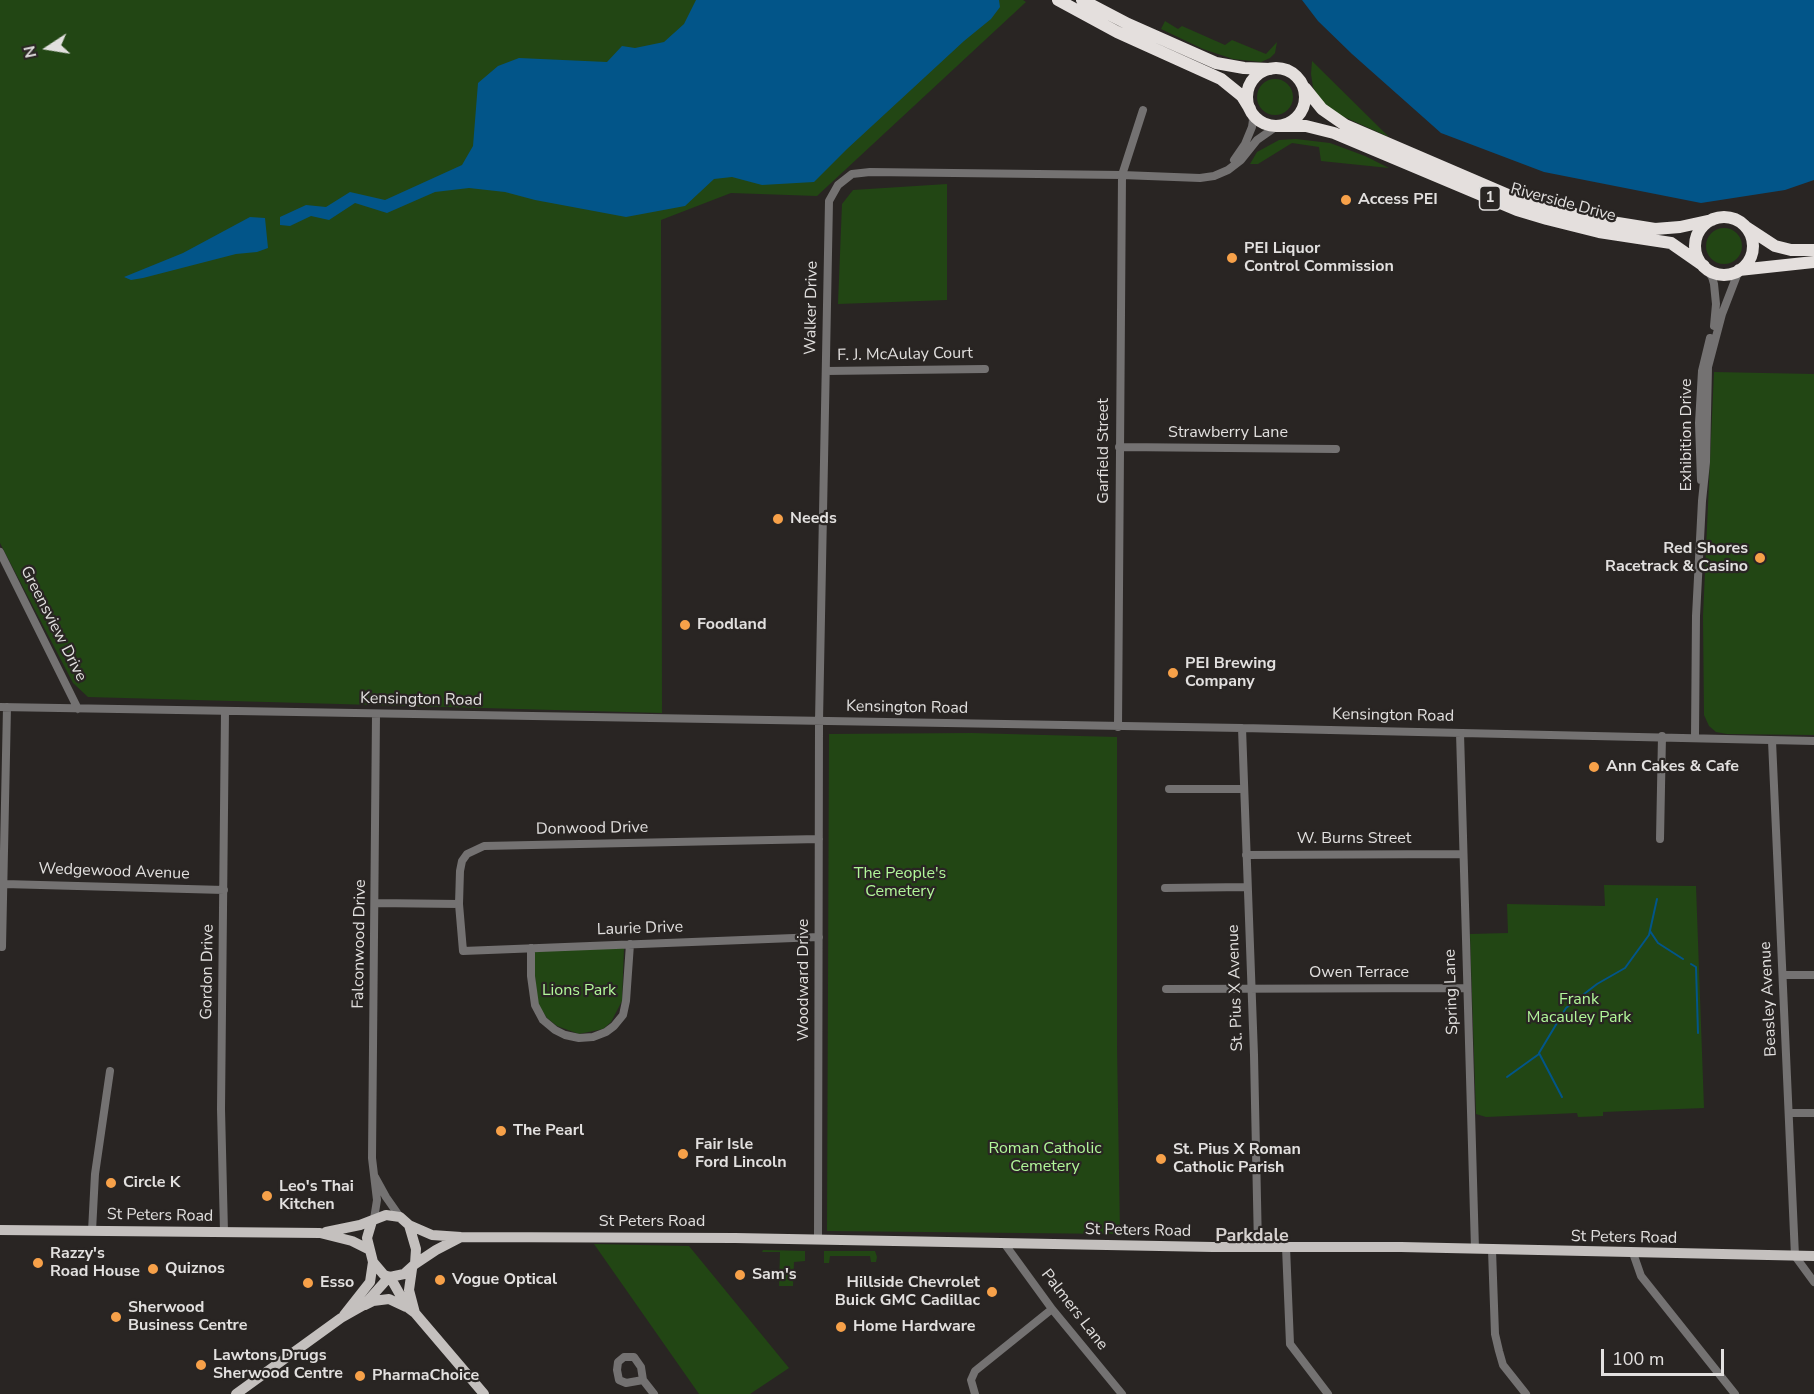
<!DOCTYPE html>
<style>
body{margin:0}
#map{position:relative;width:1814px;height:1394px;overflow:hidden;background:#292523;font-family:"Nunito Sans",sans-serif}
canvas{display:block}
.north{position:absolute;left:18px;top:18px;width:60px;height:60px;-webkit-text-stroke:4px #292523;paint-order:stroke;rotate:258deg;font-size:16px;font-weight:700;line-height:24px;text-align:center;color:#e2e0df}
.north::after{content:'';display:block;margin:auto;width:21px;height:27px;background:#e2e0df;clip-path:polygon(50% 0,100% 100%,50% 72%,0 100%)}
.scale{position:absolute;left:1601px;top:1349px;width:123px;height:27px;box-sizing:border-box;border:3px solid #e2e0df;border-top:0;padding-left:8px;font-size:18px;line-height:21px;white-space:nowrap;color:#e2e0df;-webkit-text-stroke:4px #292523;paint-order:stroke}
</style>
<div id="map">
<canvas width="1814" height="1394"></canvas>
<div class="north">N</div>
<div class="scale">100 m</div>
</div>
<script>
const g = document.querySelector('canvas').getContext('2d');
g.lineJoin = 'round';
function paint(path, color) { g.fillStyle = color; g.fill(path, 'evenodd'); }
const toPath = rows => new Path2D(rows.map(r => 'M' + r).join(''));
function strokePath(path, color, width, dash) { g.strokeStyle = color; g.lineWidth = width; g.lineCap = dash ? 'butt' : 'round'; g.setLineDash(dash || []); g.stroke(path); }
function label(font, color, halo, rows, align = 'center') {
  g.font = font + ' "Nunito Sans",sans-serif'; g.lineWidth = 4.5; g.setLineDash([]); g.textBaseline = 'middle'; g.strokeStyle = halo; g.fillStyle = color; for (const [text, x, y, turn = 0] of rows) {
    g.save(); g.translate(x, y); g.rotate((+turn || 0) * Math.PI / 180); g.textAlign = isNaN(turn) ? turn : align; if (halo) g.strokeText(text, 0, 0); g.fillText(text, 0, 0); g.restore();
  }
}
const green = toPath([
 [0,0,1023,0,1026,2,817,196,731,193,661,220,662,713,88,697,73,683,0,543],
 [1165,21,1178,29,1182,26,1225,45,1232,40,1266,54,1277,42,1275,53,1270,58,1261,62,1233,59,1203,49,1161,29],
 [1312,61,1389,137,1333,112,1319,98,1313,87,1311,74],
 '1257 97a18 18 0 1 1 36 0a18 18 0 1 1-36 0Z',
 [1296,139,1330,143,1365,156,1389,168,1321,161,1319,147,1292,143,1258,164,1250,164,1257,152,1279,140],
 [947,184,947,300,838,304,842,204,853,190],
 '1706 246a18 18 0 1 1 36 0a18 18 0 1 1-36 0Z',
 [1714,372,1814,374,1814,735,1727,734,1716,732,1709,726,1704,715,1703,616],
 [972,733,1117,737,1117,1046,1120,1234,827,1231,829,734],
 [1604,885,1696,886,1704,1108,1603,1112,1603,1116,1578,1117,1577,1113,1486,1117,1476,1114,1470,934,1508,933,1507,904,1605,906],
 [624,948,622,1001,611,1022,603,1029,579,1034,557,1026,547,1018,538,1004,535,976,535,951],
 [594,1244,689,1246,789,1368,750,1394,699,1394],
 [763,1250,805,1251,805,1261,794,1262,793,1286,779,1286,780,1252,762,1252],
 [824,1251,875,1251,877,1257,876,1262,871,1262,870,1256,830,1256,829,1263,824,1263]
]);
const water = toPath([
 [696,0,999,0,1000,7,991,19,964,41,847,149,814,182,762,185,732,177,714,179,685,206,626,217,535,200,505,192,469,188,435,192,387,213,355,203,329,220,311,216,290,226,280,225,280,217,306,205,326,207,350,192,385,200,462,165,473,146,478,83,498,66,519,58,607,62,622,46,635,48,664,42,684,24],
 [1302,0,1814,0,1814,180,1785,190,1701,203,1544,172,1441,133,1352,54,1318,21],
 [250,217,265,218,268,248,257,252,236,254,143,278,131,280,124,277,183,253]
]);
const stream = toPath([
 [1650,931,1658,943,1683,959],
 [1691,964,1696,967,1698,1033],
 [1507,1077,1539,1054],
 [1562,1097,1539,1053,1566,1008,1597,984,1625,968,1649,935,1657,899]
]);
const minor = toPath([
 [1234,160,1245,144,1252,127,1253,120,1250,109],
 [1704,266,1712,277,1714,284,1716,304,1714,326],
 [826,371,985,369],
 [1119,447,1336,449],
 [1701,480,1699,423,1702,371,1710,338],
 [0,552,78,709],
 [0,707,1242,728,1814,741],
 [1118,727,1122,175,1143,110],
 [1242,728,1254,1055,1258,1247],
 [1460,733,1475,1249],
 [1695,737,1696,616,1702,501,1706,462,1708,367,1722,314,1739,270],
 [1772,741,1795,1256,1814,1282],
 [1169,789,1243,789],
 [819,839,484,846,467,854,462,861,460,871,459,904,463,951,819,937],
 [1660,839,1662,736],
 [1246,855,1463,854],
 [4,884,224,890],
 [1165,888,1247,887],
 [375,903,459,904],
 [2,947,7,707],
 [531,948,531,976,535,1005,543,1020,555,1030,565,1035,579,1038,593,1037,606,1032,614,1026,623,1015,626,1001,630,944],
 [1783,975,1814,975],
 [1166,989,1467,988],
 [1790,1113,1814,1113],
 [375,1177,386,1197,400,1217],
 [374,1219,377,1200,372,1158,376,714],
 [92,1231,95,1174,110,1071],
 [224,1232,221,1109,225,711],
 [818,1239,819,721,829,201,838,185,852,174,870,172,1122,175,1200,178,1214,176,1228,170,1241,160,1257,140,1277,126],
 [1004,1243,1052,1309,1122,1394],
 [1286,1247,1290,1344,1328,1394],
 [1492,1250,1495,1334,1499,1351,1503,1365,1526,1394],
 [1633,1253,1641,1276,1735,1394],
 [643,1380,626,1383,619,1380,617,1370,618,1362,624,1357,634,1357,641,1367,643,1380,654,1394],
 [975,1394,971,1380,975,1371,1052,1309]
]);
const major = toPath([
 [409,1225,432,1235,461,1237,735,1238,1213,1247,1401,1247,1814,1256],
 [0,1230,320,1233,352,1241,368,1249],
 [326,1232,360,1225,386,1215,400,1217,409,1225,416,1249,415,1264,404,1274,390,1277,384,1275,373,1262,367,1238,372,1221],
 [415,1264,436,1250,461,1237],
 [412,1269,409,1290,415,1313],
 [390,1277,407,1307,415,1313,484,1394],
 [365,1305,373,1301,389,1299,406,1307],
 [344,1315,370,1282,373,1262],
 [236,1394,341,1318,364,1305,389,1277]
]);
const highway = toPath([
 [1058,0,1117,32,1221,79,1242,96,1250,109],
 [1082,0,1128,24,1216,63,1244,68,1270,69],
 '1247 97a29 29 0 1 1 58 0a29 29 0 1 1-58 0Z',
 [1305,88,1322,109,1345,125,1522,201,1599,220,1655,229,1680,227,1712,220],
 [1277,126,1306,126,1334,133,1517,210,1547,219,1599,232,1671,243,1704,266],
 '1695 246a29 29 0 1 1 58 0a29 29 0 1 1-58 0Z',
 [1746,227,1775,246,1791,250,1814,250],
 [1739,270,1814,262]
]);
const markers = [
 [1346,200,6,"#f7a149"],
 [1232,258,6,"#f7a149"],
 [778,519,6,"#f7a149"],
 [1760,558,6,"#f7a149"],
 [685,625,6,"#f7a149"],
 [1173,673,6,"#f7a149"],
 [1594,767,6,"#f7a149"],
 [501,1131,6,"#f7a149"],
 [683,1154,6,"#f7a149"],
 [1161,1159,6,"#f7a149"],
 [111,1183,6,"#f7a149"],
 [267,1196,6,"#f7a149"],
 [38,1263,6,"#f7a149"],
 [153,1269,6,"#f7a149"],
 [740,1275,6,"#f7a149"],
 [440,1280,6,"#f7a149"],
 [308,1283,6,"#f7a149"],
 [992,1292,6,"#f7a149"],
 [116,1317,6,"#f7a149"],
 [841,1327,6,"#f7a149"],
 [201,1365,6,"#f7a149"],
 [360,1376,6,"#f7a149"]
];
const shields = [
 [1490,198,21]
];
const shieldNames = [
 ["1",1490,198]
];
const poiNames = [
 ["Access PEI",1358,200],
 ["PEI Liquor",1244,249],
 ["Control Commission",1244,267],
 ["Needs",790,519],
 ["Red Shores",1748,549,"right"],
 ["Racetrack & Casino",1748,567,"right"],
 ["Foodland",697,625],
 ["PEI Brewing",1185,664],
 ["Company",1185,682],
 ["Ann Cakes & Cafe",1606,767],
 ["The Pearl",513,1131],
 ["Fair Isle",695,1145],
 ["Ford Lincoln",695,1163],
 ["St. Pius X Roman",1173,1150],
 ["Catholic Parish",1173,1168],
 ["Circle K",123,1183],
 ["Leo's Thai",279,1187],
 ["Kitchen",279,1205],
 ["Razzy's",50,1254],
 ["Road House",50,1272],
 ["Quiznos",165,1269],
 ["Sam's",752,1275],
 ["Vogue Optical",452,1280],
 ["Esso",320,1283],
 ["Hillside Chevrolet",980,1283,"right"],
 ["Buick GMC Cadillac",980,1301,"right"],
 ["Sherwood",128,1308],
 ["Business Centre",128,1326],
 ["Home Hardware",853,1327],
 ["Lawtons Drugs",213,1356],
 ["Sherwood Centre",213,1374],
 ["PharmaChoice",372,1376]
];
const streetNames = [
 ["Riverside Drive",1563,203,15],
 ["Walker Drive",812,308,-89],
 ["F. J. McAulay Court",905,355,-1],
 ["Strawberry Lane",1228,433],
 ["Exhibition Drive",1687,435,-90],
 ["Garfield Street",1104,451,-90],
 ["Greensview Drive",53,624,63],
 ["Kensington Road",421,700,1],
 ["Kensington Road",907,708,1],
 ["Kensington Road",1393,716,1],
 ["Donwood Drive",592,829,-1],
 ["W. Burns Street",1354,839],
 ["Wedgewood Avenue",114,872,2],
 ["Laurie Drive",640,929,-2],
 ["Falconwood Drive",360,944,-89],
 ["Gordon Drive",208,972,-89],
 ["Owen Terrace",1359,973],
 ["Woodward Drive",804,980,-90],
 ["St. Pius X Avenue",1236,988,-92],
 ["Spring Lane",1452,992,-92],
 ["Beasley Avenue",1769,999,-93],
 ["St Peters Road",160,1216,1],
 ["St Peters Road",652,1222],
 ["St Peters Road",1138,1231,1],
 ["St Peters Road",1624,1238,1],
 ["Palmers Lane",1074,1310,52]
];
const parkNames = [
 ["The People's",900,874],
 ["Cemetery",900,892],
 ["Lions Park",579,991],
 ["Frank",1579,1000],
 ["Macauley Park",1579,1018],
 ["Roman Catholic",1045,1149],
 ["Cemetery",1045,1167]
];
const neighbourhoodNames = [
 ["Parkdale",1252,1237]
];
paint(green, '#224614');
paint(water, '#025589');
strokePath(stream, '#025589', 2);
strokePath(minor, '#747272', 8);
strokePath(major, '#c4c0be', 10);
strokePath(highway, '#e4dfdd', 12);
for (const [x, y, r, color] of markers) { const dot = new Path2D(); dot.arc(x, y, r, 0, 2 * Math.PI); g.fillStyle = color; g.fill(dot); strokePath(dot, '#292523', 2); }
for (const [x, y, w] of shields) { const box = new Path2D(); box.roundRect(x - w / 2, y - 12, w, 24, 4.5); g.fillStyle = '#292523'; g.fill(box); strokePath(box, '#e2e0df', 1.5); }
label('bold 15px', '#e2e0df', null, shieldNames);
label('bold 16px', '#e2e0df', '#292523', poiNames, 'left');
label('16px', '#e2e0df', '#292523', streetNames);
label('16px', '#b2f79a', '#292523', parkNames);
label('bold 18px', '#d7d2d0', '#292523', neighbourhoodNames);
</script>
